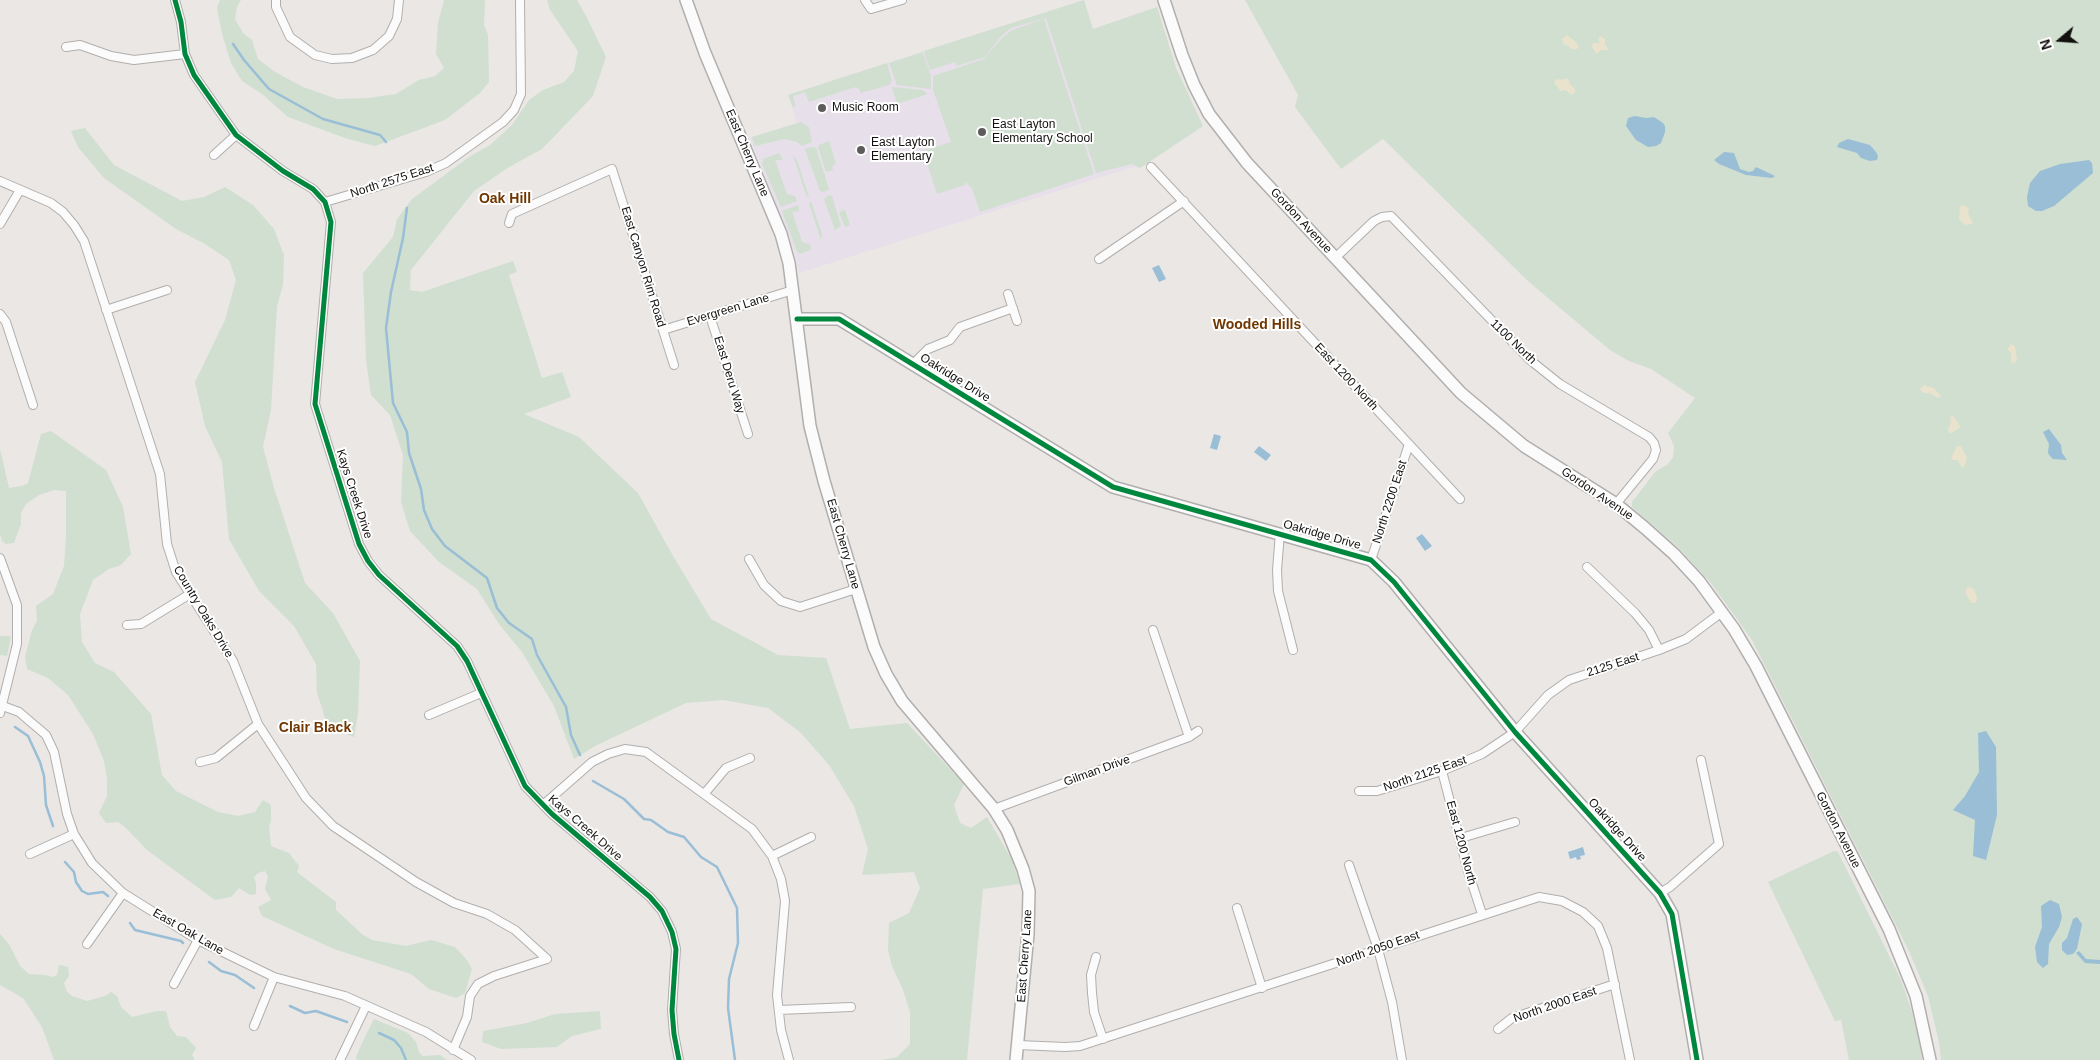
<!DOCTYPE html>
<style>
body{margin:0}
#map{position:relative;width:2100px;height:1060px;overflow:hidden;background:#eae7e5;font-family:Helvetica,sans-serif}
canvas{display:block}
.north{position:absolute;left:2035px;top:15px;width:50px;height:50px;-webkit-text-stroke:4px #fff;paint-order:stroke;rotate:252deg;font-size:14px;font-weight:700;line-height:20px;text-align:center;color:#13110f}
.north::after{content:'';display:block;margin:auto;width:18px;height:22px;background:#13110f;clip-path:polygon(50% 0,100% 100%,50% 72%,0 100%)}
</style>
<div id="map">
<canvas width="2100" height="1060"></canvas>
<div class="north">N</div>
</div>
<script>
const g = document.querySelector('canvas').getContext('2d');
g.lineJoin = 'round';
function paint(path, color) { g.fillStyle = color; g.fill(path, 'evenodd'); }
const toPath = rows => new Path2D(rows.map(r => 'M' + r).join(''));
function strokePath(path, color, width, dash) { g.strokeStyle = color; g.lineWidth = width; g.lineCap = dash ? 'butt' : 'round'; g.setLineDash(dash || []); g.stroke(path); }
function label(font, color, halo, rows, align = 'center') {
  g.font = font + ' Helvetica,sans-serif'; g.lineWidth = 4; g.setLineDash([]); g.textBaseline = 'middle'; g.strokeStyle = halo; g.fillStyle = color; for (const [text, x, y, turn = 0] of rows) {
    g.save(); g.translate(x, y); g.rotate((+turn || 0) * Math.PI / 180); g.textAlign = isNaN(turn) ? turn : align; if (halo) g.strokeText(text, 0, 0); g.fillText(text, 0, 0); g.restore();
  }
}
const education = toPath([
 [1084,0,1093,29,1157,7,1176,68,1203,126,1140,168,1133,167,799,273,794,251,750,138,797,123,788,95]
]);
const green = toPath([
 [220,0,241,0,237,7,235,19,243,33,252,40,258,59,275,72,303,87,337,99,368,98,396,94,419,80,435,76,444,68,436,54,438,23,444,0,485,0,484,25,488,35,489,82,480,93,445,120,375,146,348,139,288,117,262,94,242,81,231,63,222,34,217,8],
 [547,0,577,0,587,18,606,57,593,96,542,149,509,167,474,191,411,270,410,290,422,292,513,261,517,272,509,275,542,378,562,372,571,397,524,414,579,437,638,493,673,556,711,619,778,655,826,658,850,729,907,723,964,784,954,805,960,823,971,828,987,817,1012,860,1020,884,983,889,967,1060,881,1060,897,1057,910,1044,910,1012,903,990,892,966,888,950,889,923,909,913,920,888,914,872,862,875,868,849,854,806,829,765,800,732,768,708,723,700,686,703,595,746,574,759,554,706,522,652,499,624,477,589,439,562,410,531,401,502,403,455,390,415,371,395,366,360,363,273,393,237,397,219,412,199,469,157,490,145,512,125,529,100,543,90,564,82,574,71,578,51,550,10],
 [1084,0,1093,29,1157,7,1176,68,1203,126,1140,168,1132,164,1096,173,1046,18,1011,28,1000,37,985,57,956,66,955,62,930,70,924,51],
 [1245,0,2100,0,2100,1060,1941,1060,1939,1042,1928,996,1909,951,1752,640,1711,583,1678,547,1632,507,1632,502,1656,471,1667,465,1673,457,1674,446,1668,433,1695,398,1651,369,1629,361,1610,350,1529,282,1383,139,1341,169,1295,107,1298,95],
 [1044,19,1094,174,980,212,972,188,965,182,965,185,937,194,923,151,951,142,933,90,933,76,984,59,1001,39,1012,30],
 [923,52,931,76,931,89,897,85,889,63],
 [887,63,892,81,889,85,861,93,859,89,856,87,809,102,805,92,793,96,796,106,793,107,788,95],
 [892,87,922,90,928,94,897,104],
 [801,122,809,127,812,142,802,146,797,142,785,139,755,146,752,137],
 [85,128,114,165,182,201,204,197,225,187,253,205,274,229,284,255,283,285,277,306,271,410,263,447,274,488,305,583,333,613,360,661,358,714,354,737,328,727,317,693,316,664,294,626,259,591,229,539,222,462,205,426,195,382,225,320,236,280,229,260,205,244,176,229,104,178,78,147,71,131],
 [829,141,836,164,832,166,833,170,826,172,818,147,819,145],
 [813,147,816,148,829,189,824,192,820,191,805,149],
 [779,153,783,160,775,160,787,194,795,196,797,201,781,207,762,164,763,159],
 [793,155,797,160,809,197,806,195],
 [829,195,832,196,841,226,835,230,824,199],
 [811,201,822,234,821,240,809,204],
 [798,205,799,212,792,211,802,242,810,244,811,248,810,250,800,254,797,251,782,211],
 [845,210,850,225,846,227,844,225,839,212],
 [51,431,106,470,123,507,131,554,121,565,109,569,93,580,80,614,82,642,95,663,114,672,151,714,162,775,176,791,218,812,238,816,255,812,263,800,271,805,271,820,269,827,271,846,289,853,299,866,297,872,336,902,336,910,363,935,372,940,406,946,431,940,455,947,467,960,472,969,465,993,456,998,429,989,411,974,334,949,262,916,258,907,271,900,265,889,268,877,265,871,258,873,254,877,256,884,256,894,250,895,239,888,231,897,215,900,147,850,125,827,118,822,106,823,99,813,107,796,107,779,104,761,93,734,68,695,48,678,27,669,25,657,32,630,37,621,36,606,53,594,64,566,66,537,66,491,54,490,39,495,26,504,21,513,21,524,14,543,6,544,2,541,0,534,0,449,9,488,22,486,28,483,41,434],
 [0,636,11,636,7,656,0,655],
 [1834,851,1838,852,1901,980,1911,1009,1920,1043,1922,1060,1849,1060,1841,1020,1835,1021,1768,882],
 [0,934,9,944,20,966,29,974,45,975,52,977,57,975,59,965,68,967,69,976,64,983,67,992,72,996,87,1001,105,996,111,992,117,996,121,1007,132,1017,157,1011,166,1011,170,1027,177,1036,186,1037,196,1048,192,1055,195,1060,54,1060,42,1027,23,998,0,985],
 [600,1011,601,1029,572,1036,557,1047,501,1049,482,1042,483,1031,527,1023,555,1014],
 [374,1019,408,1033,416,1042,419,1052,423,1056,440,1055,447,1060,357,1060,356,1057,362,1043]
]);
const sand = toPath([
 [1567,35,1576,42,1579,47,1577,49,1571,49,1569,46,1563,44,1562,39],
 [1600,36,1605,39,1605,44,1609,50,1602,50,1596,54,1591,45,1594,43,1600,43,1598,39],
 [1568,78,1570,84,1575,89,1575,93,1572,95,1565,90,1560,91,1554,82,1556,79,1561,80],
 [1963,205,1969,208,1968,214,1973,222,1972,224,1966,225,1959,220,1960,206],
 [2011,344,2015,346,2017,360,2015,363,2011,362,2011,353,2007,349],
 [1924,385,1934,388,1941,396,1937,398,1930,393,1923,393,1920,389],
 [1953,416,1961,427,1950,434,1948,429,1951,423,1950,417],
 [1957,446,1961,446,1967,458,1964,467,1961,467,1958,460,1953,460,1951,458],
 [1969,587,1974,589,1977,597,1976,603,1971,603,1966,594,1966,589]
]);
const water = toPath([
 [1635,116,1646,118,1654,117,1663,123,1665,126,1665,132,1661,143,1656,146,1648,147,1636,140,1626,126,1628,118],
 [1848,139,1870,145,1876,152,1878,156,1877,160,1870,161,1861,158,1857,153,1837,147,1839,143],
 [1724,152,1734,153,1740,169,1749,172,1753,171,1756,167,1775,176,1772,178,1746,175,1719,164,1714,160],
 [2089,160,2092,163,2093,173,2054,206,2042,211,2036,211,2028,206,2027,197,2030,183,2040,171,2060,164],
 [1159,265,1166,279,1159,282,1152,268],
 [2049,429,2061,445,2062,453,2067,460,2053,459,2050,456,2048,453,2049,444,2043,432],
 [1214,434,1221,436,1217,450,1210,448],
 [1259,446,1271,455,1266,461,1254,452],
 [1422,534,1432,546,1425,551,1416,538],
 [1986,731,1996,747,1997,815,1986,860,1973,856,1975,820,1953,810,1965,796,1979,772,1978,733],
 [1583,847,1585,855,1580,856,1581,859,1577,860,1576,857,1570,859,1568,852],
 [2050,900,2059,904,2062,917,2059,927,2049,944,2048,964,2043,968,2037,962,2035,947,2042,927,2041,906],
 [2077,917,2082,924,2077,949,2073,954,2067,955,2062,950,2062,943,2067,938,2073,919],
 [2079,951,2086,959,2100,960,2100,964,2085,963,2076,953]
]);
const stream = toPath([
 [233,44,244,60,269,89,323,119,380,135,386,142],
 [407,208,403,238,391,292,386,328,393,403,407,432,409,453,421,489,424,510,432,529,445,546,487,578,497,608,509,623,532,639,537,655,566,707,571,735,580,755],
 [15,727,28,736,40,762,44,776,46,805,53,826],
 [593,781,624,799,644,819,651,820,668,832,684,837,701,857,717,867,737,908,738,943,729,979,728,1008,735,1060],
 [65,862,74,872,76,882,82,891,88,894,103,892,108,896],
 [130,923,135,930,181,941,183,943],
 [209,962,221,971,235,975,254,988],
 [290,1006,305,1013,316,1011,347,1022],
 [379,1033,394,1040,401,1048,406,1060]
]);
const street = toPath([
 [175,0,181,22,185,54,194,75,236,135,283,171,313,189,325,202,331,222,315,404,359,544,368,561,379,575,457,646,467,661,525,786,552,814,650,897,662,911,672,932,676,949,672,1010,674,1034,679,1060],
 [276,0,276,7,290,37,315,55,332,59,352,58,373,50,389,36,397,19,399,0],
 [865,0,871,9,902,0],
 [66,47,80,45,111,56,134,60,185,54],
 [214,155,236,135],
 [1151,167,1460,499],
 [0,181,51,203,63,212,74,225,84,241,160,474,167,544,176,572,233,661,258,724,306,798,333,826,416,882,454,903,487,914,515,930,547,959,494,976,478,984,470,996,467,1017,453,1050],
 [325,202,426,172,446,163,503,122,514,110,521,94,520,0],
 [509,223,512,214,612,169,674,365],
 [0,224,20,190],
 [1335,258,1374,221,1382,217,1391,216,1530,360,1560,384,1649,437,1654,443,1656,450,1653,459,1616,504],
 [1099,259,1184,201],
 [1008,294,1017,321],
 [106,310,167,290],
 [0,314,6,322,33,405],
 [710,316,748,434],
 [663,330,793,290],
 [913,364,928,349,950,340,960,327,1013,308],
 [1280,533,1277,570,1278,591,1293,650],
 [0,558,17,605,17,644,0,713],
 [749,559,764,585,781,601,800,607,856,589],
 [1371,560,1409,444],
 [1587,567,1635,613,1649,630,1659,650],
 [127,625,141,624,190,594],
 [1153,630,1189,737],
 [0,705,19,712,46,735,54,752,67,814,74,834,92,863,123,893,198,940,274,977,345,996,426,1032,471,1060],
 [429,715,481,693],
 [200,762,216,758,258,724],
 [1442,771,1468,871,1482,914],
 [1359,791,1377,791,1442,771,1482,754,1515,732,1548,695,1569,680,1659,650,1686,639,1722,612],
 [705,793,726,768,750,758],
 [543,805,592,762,608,754,625,749,646,752,752,829,772,856,781,879,785,901,777,995,781,1030,789,1060],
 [994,809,1189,737,1198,731],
 [1461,838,1515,822],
 [30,854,74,834],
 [772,856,811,837],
 [1349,865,1378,949,1392,1002,1402,1060],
 [1660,893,1670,887,1719,844,1701,760],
 [1237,908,1262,988],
 [87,944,123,893],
 [1096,957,1091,975,1092,993,1094,1012,1103,1039],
 [174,984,198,940],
 [779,1010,851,1007],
 [254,1026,274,977],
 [1498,1029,1512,1018,1615,984],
 [1018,1045,1065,1047,1080,1046,1539,897,1562,901,1583,912,1598,926,1607,948,1630,1060],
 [340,1060,366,1006]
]);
const secondary = toPath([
 [686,0,705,53,781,234,789,263,810,426,824,481,874,647,886,674,902,701,994,809,1007,830,1023,869,1029,891,1028,934,1016,1060],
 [1164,0,1182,55,1194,85,1209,114,1247,163,1461,393,1524,446,1616,504,1645,528,1674,554,1699,581,1734,629,1756,666,1889,929,1916,996,1930,1060],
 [797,319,839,319,1113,487,1371,560,1394,582,1515,732,1660,893,1672,914,1697,1060]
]);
const cycleway = toPath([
 [175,0,181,22,185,54,194,75,236,135,283,171,313,189,325,202,331,222,315,404,359,544,368,561,379,575,457,646,467,661,525,786,552,814,650,897,662,911,672,932,676,949,672,1010,674,1034,679,1060],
 [797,319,839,319,1113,487,1371,560,1394,582,1515,732,1660,893,1672,914,1697,1060]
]);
const markers = [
 [822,108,5,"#5e5c5a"],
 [982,132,5,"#5e5c5a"],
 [861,150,5,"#5e5c5a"]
];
const poiNames = [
 ["Music Room",832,108],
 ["East Layton",992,125],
 ["Elementary School",992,139],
 ["East Layton",871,143],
 ["Elementary",871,157]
];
const streetNames = [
 ["East Cherry Lane",747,153,67],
 ["North 2575 East",392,181,-18],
 ["Gordon Avenue",1301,221,47],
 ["East Canyon Rim Road",643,267,73],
 ["Evergreen Lane",728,310,-17],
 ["1100 North",1513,342,44],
 ["East Deru Way",729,375,73],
 ["East 1200 North",1346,377,47],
 ["Oakridge Drive",955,378,32],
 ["Kays Creek Drive",354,494,72],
 ["Gordon Avenue",1597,494,34],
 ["North 2200 East",1390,502,-72],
 ["Oakridge Drive",1322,535,16],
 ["East Cherry Lane",843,544,74],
 ["Country Oaks Drive",203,612,59],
 ["2125 East",1613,665,-18],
 ["Gilman Drive",1097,771,-20],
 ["North 2125 East",1425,774,-19],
 ["Kays Creek Drive",585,828,41],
 ["Oakridge Drive",1617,830,48],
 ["Gordon Avenue",1838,830,63],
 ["East 1200 North",1461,843,75],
 ["East Oak Lane",188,932,30],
 ["North 2050 East",1378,949,-19],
 ["East Cherry Lane",1025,956,-86],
 ["North 2000 East",1555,1005,-19]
];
const neighbourhoodNames = [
 ["Oak Hill",505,199],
 ["Wooded Hills",1257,325],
 ["Clair Black",315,728]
];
paint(education, '#e7dfe9');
paint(green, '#d0dfd0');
paint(sand, '#e9e3cd');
paint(water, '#99bed6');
strokePath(stream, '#99bed6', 2.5);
strokePath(street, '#b1afad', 10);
strokePath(secondary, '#b1afad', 14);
strokePath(street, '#fcfbfb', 8);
strokePath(secondary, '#fcfbfb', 11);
strokePath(cycleway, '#00873e', 5);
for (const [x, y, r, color] of markers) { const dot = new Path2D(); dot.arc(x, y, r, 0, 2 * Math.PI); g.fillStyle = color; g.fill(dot); strokePath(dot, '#fff', 2); }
label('12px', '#13110f', '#fff', poiNames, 'left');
label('12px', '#13110f', '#fff', streetNames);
label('bold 14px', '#703600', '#fff', neighbourhoodNames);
</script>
